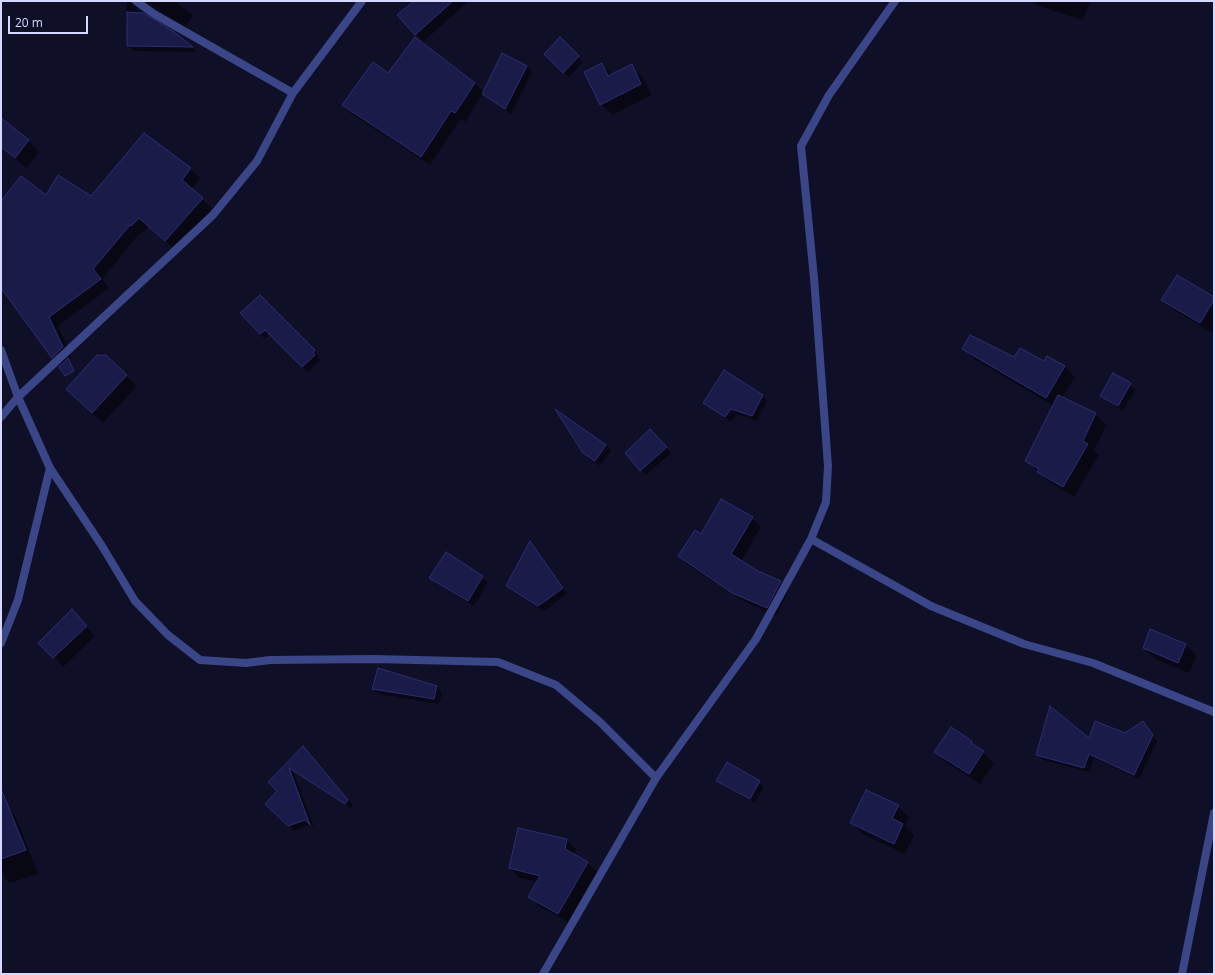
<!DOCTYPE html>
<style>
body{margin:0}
#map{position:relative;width:1215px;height:975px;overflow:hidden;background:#0f1027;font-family:"Open Sans",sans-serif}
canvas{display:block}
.frame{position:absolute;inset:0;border:2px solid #d6d9ff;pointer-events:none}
.scale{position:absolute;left:8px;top:16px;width:80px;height:18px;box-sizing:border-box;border:2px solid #d6d9ff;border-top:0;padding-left:5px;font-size:12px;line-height:14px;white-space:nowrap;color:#d6d9ff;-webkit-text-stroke:3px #0f1027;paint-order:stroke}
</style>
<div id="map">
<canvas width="1215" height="975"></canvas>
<div class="frame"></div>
<div class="scale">20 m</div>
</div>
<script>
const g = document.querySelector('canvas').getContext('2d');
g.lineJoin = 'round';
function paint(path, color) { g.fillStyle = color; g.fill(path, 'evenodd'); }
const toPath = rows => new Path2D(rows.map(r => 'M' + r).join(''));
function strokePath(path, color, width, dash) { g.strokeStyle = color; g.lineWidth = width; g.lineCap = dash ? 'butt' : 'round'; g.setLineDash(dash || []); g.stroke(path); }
const shadow = toPath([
 [127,1,139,1,136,4,137,10,173,32,197,52,133,51,128,45,128,26,126,24],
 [143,1,174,1,193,15,185,27],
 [414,1,469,1,423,42,416,34],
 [1033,1,1090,1,1083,20,1038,6],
 [416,39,475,83,484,93,527,66,532,72,511,114,483,93,465,122,461,119,430,165,352,114,343,105,388,75],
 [560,39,583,62,569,77,545,54],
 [602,64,613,75,631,66,642,76,652,95,612,115,601,104,585,73],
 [1,120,29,141,39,152,27,168,1,148],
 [190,168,200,178,191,190,212,208,175,250,149,226,141,234,140,233,102,279,109,288,58,326,72,357,62,366,53,357,1,286,1,216,47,196,91,197],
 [260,296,319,356,317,358,320,360,308,372,270,334,265,339,260,334],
 [1214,298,1214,329,1212,333,1174,310,1163,300],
 [964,349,1045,363,1048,357,1065,367,1075,377,1062,398,1095,414,1106,425,1094,451,1099,455,1074,497,1049,482,1027,461,1054,406,974,359],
 [101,352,137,386,103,423,67,389],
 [1114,374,1136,389,1123,411,1101,396],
 [762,396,767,401,757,421,736,414,731,422,704,403],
 [656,436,671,453,646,475,641,470],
 [606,445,611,451,600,466,583,453],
 [752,518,761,527,741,561,757,572,780,582,789,591,776,616,743,601,688,565,679,556,701,535],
 [530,543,567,594,544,611,512,591,507,586],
 [446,553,488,582,474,606,436,583,431,578],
 [72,610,95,636,63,667,54,657],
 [1151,631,1186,645,1197,656,1189,673,1155,659,1144,648],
 [379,670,437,687,442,693,439,704,378,694,373,689],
 [1143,722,1157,741,1139,779,1094,758,1089,772,1043,760,1037,754,1089,739,1125,734],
 [951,728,972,742,994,763,980,784,947,763,936,752],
 [308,752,353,806,351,808,293,771,314,827,311,824,294,831,266,804,279,791,269,782],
 [718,781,759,782,764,787,755,803,723,786],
 [898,806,909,817,905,826,914,835,905,854,863,834,852,823],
 [11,812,16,817,38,874,10,883,5,878,1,866,1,816],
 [567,840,576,849,574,855,588,863,597,872,568,922,539,906,530,896,538,882,519,878,510,868]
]);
const building = toPath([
 [414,1,453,1,415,35,397,15,414,1],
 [127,12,143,13,173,31,193,47,127,46,127,12],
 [415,37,475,83,455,113,451,111,421,157,342,105,373,62,388,73,415,37],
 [560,37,579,56,563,73,544,54,560,37],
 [502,53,527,66,505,109,482,94,502,53],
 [602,63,608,76,632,64,641,84,600,105,584,72,602,63],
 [1,118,29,140,15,158,1,147,1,118],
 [144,133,191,168,182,180,203,198,165,241,139,218,131,226,130,225,93,269,101,279,49,317,63,347,52,358,1,288,1,201,21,176,46,195,58,175,91,196,144,133],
 [1177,275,1214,297,1214,300,1200,323,1161,300,1177,275],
 [260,295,315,350,313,352,315,355,302,367,265,330,260,334,240,313,260,295],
 [970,335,1014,357,1020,348,1044,361,1047,356,1065,366,1046,398,962,349,970,335],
 [97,355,106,355,127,375,92,413,66,389,97,355],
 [68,358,74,371,65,376,59,367,68,358],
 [724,370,763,395,752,416,731,409,725,417,703,403,724,370],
 [1113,373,1131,383,1118,406,1100,396,1113,373],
 [1058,395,1096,413,1083,441,1088,444,1063,487,1037,472,1039,469,1025,461,1058,395],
 [555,409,606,445,595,461,583,453,555,409],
 [650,429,667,447,640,471,625,453,650,429],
 [721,499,753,517,731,554,758,571,781,581,767,608,732,593,678,556,695,530,701,534,721,499],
 [530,541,563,588,538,606,506,586,530,541],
 [446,552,483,576,468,601,429,578,446,552],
 [72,609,87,626,53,658,38,643,72,609],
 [1150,629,1186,644,1178,663,1143,648,1150,629],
 [378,668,437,686,434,699,372,689,378,668],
 [1050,706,1089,738,1095,721,1125,733,1143,721,1153,735,1134,775,1089,754,1084,768,1036,755,1050,706],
 [951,727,972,741,971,743,984,751,969,774,934,752,951,727],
 [303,746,348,800,345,804,289,768,310,825,305,820,288,826,265,804,277,791,268,782,303,746],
 [727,762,760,781,750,799,716,781,727,762],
 [1,789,26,850,1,859,1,789],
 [866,790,899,805,892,818,903,824,894,844,850,823,866,790],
 [518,828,567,839,565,849,588,862,558,914,528,897,540,876,509,868,518,828]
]);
const minor = toPath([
 [136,1,154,14,293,93],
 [895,1,829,95,801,146,814,278,828,466,826,502,811,539,931,606,1024,644,1093,663,1214,712],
 [1,350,18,397,50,468,102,546,135,601,168,635,200,660,246,663,270,660,375,659,498,662,556,685,600,722,656,778],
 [1,417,18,397,213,215,257,161,293,93,362,1],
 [1,643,18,600,50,468],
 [543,974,656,778,756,639,811,539],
 [1182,974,1214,813]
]);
paint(shadow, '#0007');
paint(building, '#1b1b49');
strokePath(building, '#2d2d75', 1);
strokePath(minor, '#3a4687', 8);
</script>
